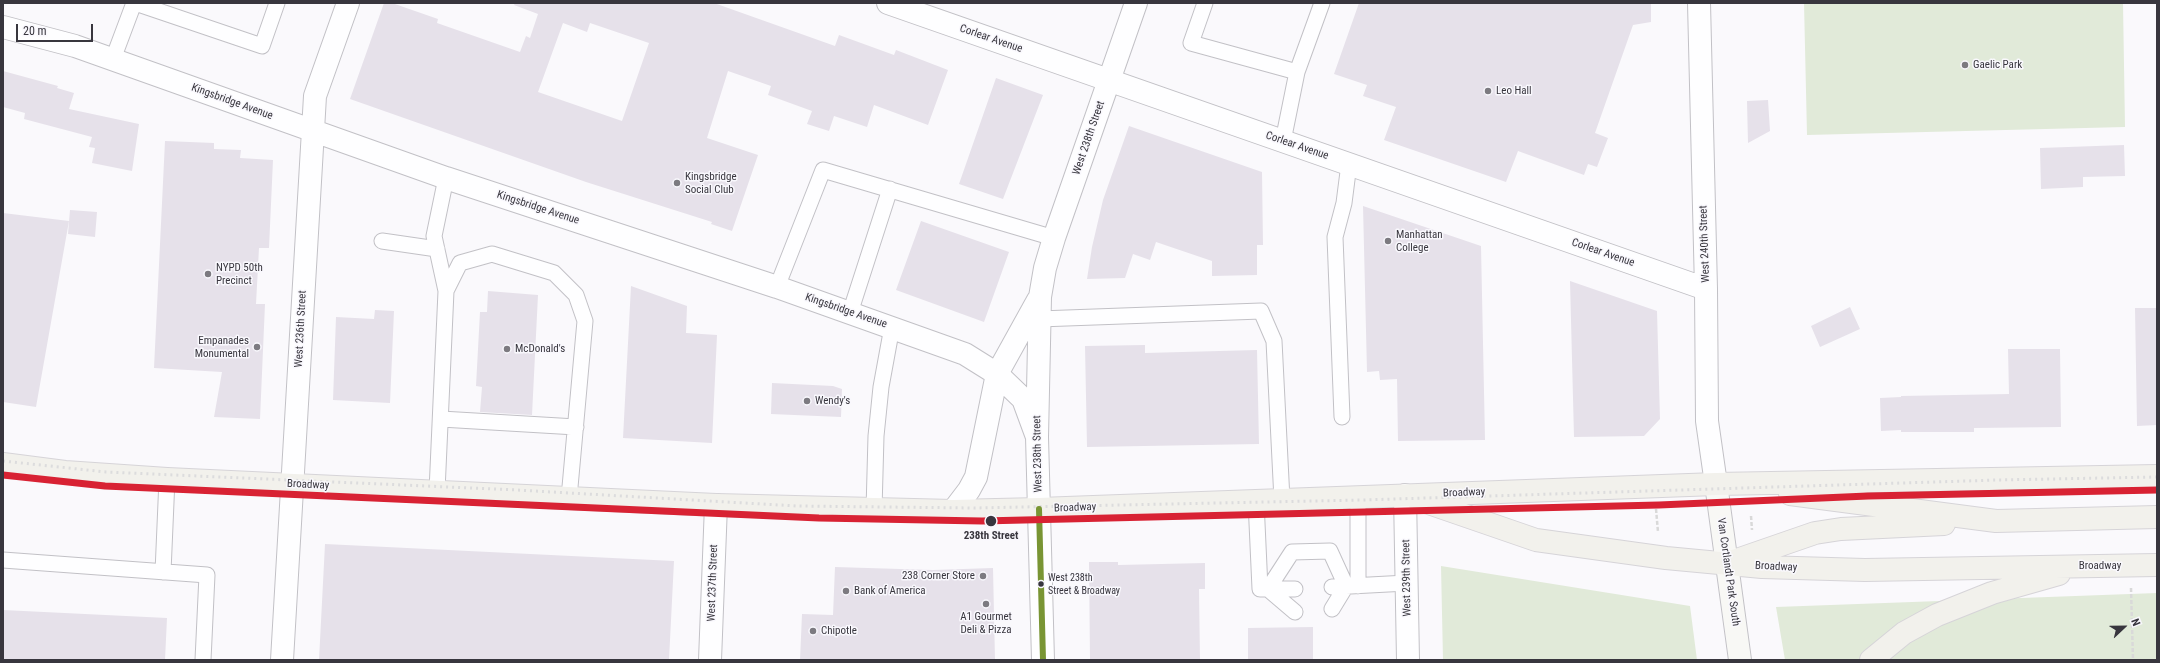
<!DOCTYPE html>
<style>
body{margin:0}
#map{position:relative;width:2160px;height:663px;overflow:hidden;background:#faf9fc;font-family:"Roboto Condensed",sans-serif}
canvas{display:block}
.frame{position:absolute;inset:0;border:4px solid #38363e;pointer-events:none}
.north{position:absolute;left:2104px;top:607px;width:40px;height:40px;-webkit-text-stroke:3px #f9f8fd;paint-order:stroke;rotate:68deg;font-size:11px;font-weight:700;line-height:16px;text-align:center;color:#38363e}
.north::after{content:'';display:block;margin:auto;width:14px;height:18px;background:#38363e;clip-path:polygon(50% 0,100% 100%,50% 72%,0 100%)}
.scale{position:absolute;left:16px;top:24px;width:77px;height:18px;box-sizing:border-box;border:2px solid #38363e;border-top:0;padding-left:5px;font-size:12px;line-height:14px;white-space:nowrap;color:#38363e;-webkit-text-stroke:3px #f9f8fd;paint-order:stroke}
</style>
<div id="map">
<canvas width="2160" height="663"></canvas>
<div class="frame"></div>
<div class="north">N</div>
<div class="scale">20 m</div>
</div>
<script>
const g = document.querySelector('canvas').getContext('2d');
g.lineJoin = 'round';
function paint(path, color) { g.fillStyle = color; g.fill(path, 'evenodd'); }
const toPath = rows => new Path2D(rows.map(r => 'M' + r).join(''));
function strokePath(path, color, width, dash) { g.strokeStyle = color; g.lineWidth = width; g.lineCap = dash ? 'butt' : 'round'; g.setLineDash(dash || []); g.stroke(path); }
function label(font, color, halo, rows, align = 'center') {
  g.font = font + ' "Roboto Condensed",sans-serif'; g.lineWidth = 3; g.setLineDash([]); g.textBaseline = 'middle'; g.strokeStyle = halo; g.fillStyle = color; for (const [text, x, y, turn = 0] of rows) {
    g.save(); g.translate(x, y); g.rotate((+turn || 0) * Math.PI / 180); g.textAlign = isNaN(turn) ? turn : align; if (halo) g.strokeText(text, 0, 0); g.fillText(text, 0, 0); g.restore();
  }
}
const green = toPath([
 [1804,3,2123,3,2125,127,1807,135],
 [1441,566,1690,606,1697,660,1443,660],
 [2157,593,2157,660,1785,660,1776,607]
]);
const building = toPath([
 [384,3,392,3,438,19,437,23,520,52,526,36,530,38,538,14,514,5,515,3,714,3,835,46,839,35,894,55,896,50,948,70,928,125,874,105,867,127,834,116,829,131,807,124,812,111,768,95,771,86,728,71,707,138,758,155,732,231,711,224,712,222,586,182,350,99],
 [563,23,587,32,590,23,649,43,622,121,538,92],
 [1359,3,1651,3,1651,22,1633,25,1595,133,1608,138,1597,167,1588,164,1584,175,1518,151,1506,182,1384,140,1396,107,1363,96,1367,85,1334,74],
 [3,71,58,86,57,88,74,93,69,109,139,124,132,171,92,163,95,148,89,147,92,137,24,119,25,113,3,107],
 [996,78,1043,95,1003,199,959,184],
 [1768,100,1770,131,1748,143,1747,101],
 [1129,126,1262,172,1263,245,1257,245,1257,275,1212,276,1212,261,1156,242,1150,260,1133,254,1125,278,1087,279,1092,247,1103,200],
 [165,141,214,143,214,149,241,150,240,158,273,160,269,248,259,248,256,304,265,304,260,419,214,417,222,372,154,368],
 [2124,145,2125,176,2083,177,2083,187,2041,189,2040,148],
 [1363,206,1481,246,1485,440,1398,441,1397,379,1380,380,1379,371,1367,372],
 [70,210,97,212,95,237,68,234],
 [3,213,69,221,36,407,3,402],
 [921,221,1009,252,984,322,896,290],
 [1570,281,1657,311,1660,419,1644,436,1574,437],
 [631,286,687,306,686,333,717,335,712,443,623,438],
 [488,291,538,295,532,415,480,412,482,387,476,386,480,312,487,312],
 [1850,307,1860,329,1820,347,1811,326],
 [2135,308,2157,308,2157,425,2137,426],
 [375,310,394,311,390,403,333,400,336,317,374,319],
 [1145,345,1145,353,1257,350,1259,444,1087,447,1085,346],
 [2008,349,2060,349,2061,427,1974,428,1974,432,1901,432,1901,430,1881,431,1880,398,1901,397,1901,396,2009,394],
 [772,383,833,386,842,389,841,417,771,414],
 [325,544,674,561,669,660,319,660],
 [1089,562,1118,562,1118,565,1205,563,1205,589,1199,589,1200,660,1090,660],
 [835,567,933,570,993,568,995,660,800,660,802,614,833,615],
 [3,610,167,618,165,660,3,660],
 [1313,627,1313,660,1248,660,1248,628]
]);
const path = toPath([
 [1656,509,1658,532],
 [1751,516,1752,530],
 [2131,588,2133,660]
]);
const service = toPath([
 [135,3,262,46,277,3],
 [1205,3,1191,43,1297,72,1283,141],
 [113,59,134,3],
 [1297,72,1322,3],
 [382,241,437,249],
 [777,287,823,170,1054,238],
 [446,291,434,236,446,178],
 [850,313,890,189],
 [1039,319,1261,311,1274,341,1282,500],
 [1342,417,1335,237,1344,203,1349,164],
 [441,419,576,427],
 [437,491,446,291,460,263,492,254,554,273,576,295,585,321,569,498],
 [1358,497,1358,586],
 [1256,501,1260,589,1295,589],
 [874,510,876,436,881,387,892,327],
 [3,560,207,575,203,660],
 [163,572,167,479],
 [1332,587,1407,583],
 [1268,589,1292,552,1330,551,1346,586,1332,609],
 [1268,589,1295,612]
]);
const minor = toPath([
 [888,3,1706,289],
 [1699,3,1706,289,1707,421,1716,484],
 [3,27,75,46,446,178,777,287,965,354,997,374,1023,399,1037,437],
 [1405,495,1408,660],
 [953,511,969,490,976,477,997,374,1038,300],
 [282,660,315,96,348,3],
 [710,660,716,505],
 [1043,660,1037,437,1040,297,1045,268,1054,238,1136,3]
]);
const secondary = toPath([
 [1716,484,1740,660]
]);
const primary = toPath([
 [3,464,65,472,167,479,716,505,953,511,1039,509,1716,484,2157,476],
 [1790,494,1996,521,2157,517],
 [1417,499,1536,540,1666,558,1762,567,1865,570,2157,565],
 [1734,561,1815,533,1841,529,1944,524],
 [1871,660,1904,633,1937,615,1992,593,2059,574]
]);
const rail = toPath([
 [3,461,106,472,517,490,797,506,974,508,1363,500,1997,480,2157,477]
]);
const bus1 = toPath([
 [1039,509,1043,660]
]);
const metro1 = toPath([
 [3,475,105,486,819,518,982,521,1659,505,1868,496,2157,490]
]);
const markers = [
 [1965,65,4,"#7c7a80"],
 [1488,91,4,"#7c7a80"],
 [677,183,4,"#7c7a80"],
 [1388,241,4,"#7c7a80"],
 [208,274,4,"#7c7a80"],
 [257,347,4,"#7c7a80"],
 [507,349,4,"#7c7a80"],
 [807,401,4,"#7c7a80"],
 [991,521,6,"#38363e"],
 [983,576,4,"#7c7a80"],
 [1041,584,3.5,"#38363e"],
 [846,591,4,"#7c7a80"],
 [986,604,4,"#7c7a80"],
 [813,631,4,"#7c7a80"]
];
const busNames = [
 ["West 238th",1048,578],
 ["Street & Broadway",1048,591]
];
const streetNames = [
 ["Corlear Avenue",991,39,19],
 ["Kingsbridge Avenue",232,102,20],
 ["West 238th Street",1089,138,-71],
 ["Corlear Avenue",1297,146,19],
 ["Kingsbridge Avenue",538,208,18],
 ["West 240th Street",1705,244,-92],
 ["Corlear Avenue",1603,253,19],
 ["Kingsbridge Avenue",846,311,19],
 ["West 236th Street",301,329,-87],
 ["West 238th Street",1038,454,-91],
 ["Broadway",308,485,3],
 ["Broadway",1464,493,-2],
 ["Broadway",1075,508,-2],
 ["Broadway",2100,566],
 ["Broadway",1776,567,3],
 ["Van Cortlandt Park South",1728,572,82],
 ["West 239th Street",1407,578,-91],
 ["West 237th Street",713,583,-88]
];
const poiNames = [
 ["Gaelic Park",1973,65],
 ["Leo Hall",1496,91],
 ["Kingsbridge",685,177],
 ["Social Club",685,190],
 ["Manhattan",1396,235],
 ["College",1396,248],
 ["NYPD 50th",216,268],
 ["Precinct",216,281],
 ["Empanades",249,341,"right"],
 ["Monumental",249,354,"right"],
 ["McDonald's",515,349],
 ["Wendy's",815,401],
 ["238 Corner Store",975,576,"right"],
 ["Bank of America",854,591],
 ["A1 Gourmet",986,617,"center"],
 ["Deli & Pizza",986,630,"center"],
 ["Chipotle",821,631]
];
const stopNames = [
 ["238th Street",991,536]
];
paint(green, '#e1ead9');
paint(building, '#e6e1ea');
strokePath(service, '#c2c1c6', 17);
strokePath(minor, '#c2c1c6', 24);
strokePath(secondary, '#c2c1c6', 24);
strokePath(primary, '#d6d4d8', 24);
strokePath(path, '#d9d9d9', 2.5, [4, 2]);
strokePath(service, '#fefeff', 15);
strokePath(minor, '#fefeff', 22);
strokePath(secondary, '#f8f8f5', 22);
strokePath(primary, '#f2f1ec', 22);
strokePath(rail, '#dcdcdd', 3, [2, 4]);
strokePath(bus1, '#799534', 6);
strokePath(metro1, '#d82233', 7);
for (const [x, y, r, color] of markers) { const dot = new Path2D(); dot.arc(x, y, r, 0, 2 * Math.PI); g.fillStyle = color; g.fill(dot); strokePath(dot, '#f9f8fd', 1.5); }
label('10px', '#38363e', '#f9f8fd', busNames, 'left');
label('11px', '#38363e', '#f9f8fd', streetNames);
label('11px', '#38363e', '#f9f8fd', poiNames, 'left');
label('bold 11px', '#38363e', '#f9f8fd', stopNames);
</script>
